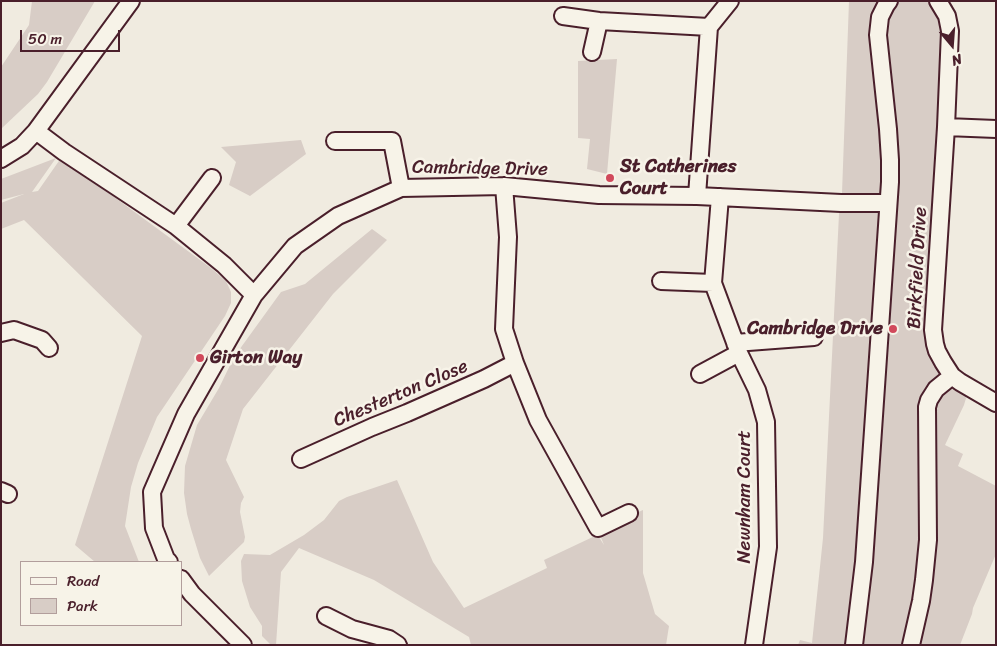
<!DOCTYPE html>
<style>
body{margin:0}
#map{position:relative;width:997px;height:646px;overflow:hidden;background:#f0ebe0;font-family:Sriracha,sans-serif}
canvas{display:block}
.frame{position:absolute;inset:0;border:2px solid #4a1f2b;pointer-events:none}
.legend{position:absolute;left:20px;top:561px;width:162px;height:65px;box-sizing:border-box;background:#f7f3e8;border:1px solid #b29e9c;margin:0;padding:6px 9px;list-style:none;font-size:15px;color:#4a1f2b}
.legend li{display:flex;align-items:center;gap:10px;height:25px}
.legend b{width:25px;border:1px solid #b29e9c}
.north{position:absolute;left:927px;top:20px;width:50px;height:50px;-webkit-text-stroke:4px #f7f3e8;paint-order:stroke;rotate:162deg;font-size:14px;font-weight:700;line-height:20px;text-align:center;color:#4a1f2b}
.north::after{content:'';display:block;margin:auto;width:18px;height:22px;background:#4a1f2b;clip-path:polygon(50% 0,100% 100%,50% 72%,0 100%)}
.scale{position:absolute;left:20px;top:30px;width:100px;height:22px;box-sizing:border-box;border:2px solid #4a1f2b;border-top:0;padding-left:6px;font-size:15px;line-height:18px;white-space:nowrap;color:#4a1f2b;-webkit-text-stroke:4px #f7f3e8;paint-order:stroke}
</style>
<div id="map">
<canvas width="997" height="646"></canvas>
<div class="frame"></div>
<ul class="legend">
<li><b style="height:6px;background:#f7f3e8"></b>Road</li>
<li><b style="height:14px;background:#d8cdc6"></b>Park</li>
</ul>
<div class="north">N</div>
<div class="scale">50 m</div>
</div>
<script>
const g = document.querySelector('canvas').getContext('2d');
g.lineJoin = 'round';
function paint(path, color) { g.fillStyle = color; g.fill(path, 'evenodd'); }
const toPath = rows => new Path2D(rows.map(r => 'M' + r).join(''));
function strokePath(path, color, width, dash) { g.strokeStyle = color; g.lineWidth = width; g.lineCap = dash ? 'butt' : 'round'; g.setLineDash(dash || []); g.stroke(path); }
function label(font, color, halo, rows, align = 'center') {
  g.font = font + ' Sriracha,sans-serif'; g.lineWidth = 5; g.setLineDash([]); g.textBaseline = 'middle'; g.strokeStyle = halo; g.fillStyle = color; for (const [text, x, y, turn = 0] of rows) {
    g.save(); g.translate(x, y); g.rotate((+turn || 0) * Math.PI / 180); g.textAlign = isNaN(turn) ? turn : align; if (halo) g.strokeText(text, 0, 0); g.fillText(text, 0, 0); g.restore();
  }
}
const green = toPath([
 [32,1,95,1,47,82,38,94,1,129,1,67,29,25],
 [849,1,950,1,953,6,950,39,934,337,969,388,964,405,945,445,963,454,958,466,996,486,996,554,973,608,972,614,960,645,798,645,800,640,812,643,823,538,839,214,842,193],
 [617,59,607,174,587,169,590,139,578,138,578,61],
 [301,140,306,154,250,196,229,185,236,162,221,147],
 [56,158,32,192,38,191,61,158,211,268,226,281,231,292,231,303,225,316,157,417,138,463,131,487,125,526,139,562,95,562,75,545,142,336,24,220,1,229,1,203,24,194,1,200,1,179],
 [372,229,387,240,333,294,243,409,226,460,244,497,241,503,240,512,245,537,244,542,209,576,200,558,191,529,187,514,184,493,185,466,197,425,219,388,234,357,281,292,305,284],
 [397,480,433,562,464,608,547,568,544,560,597,535,595,531,604,545,598,530,643,510,643,573,655,614,669,626,666,645,471,645,469,637,374,580,299,548,281,572,276,645,271,645,262,636,262,626,250,607,242,581,241,561,244,554,270,555,304,535,324,520,339,501,347,497]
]);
const minor = toPath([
 [563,16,599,21,709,27],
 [592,52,599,21],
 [946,127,996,129],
 [36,131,64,152,176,226,224,265,254,295],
 [335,141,392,141,401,188],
 [1,159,22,146,36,131,131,1],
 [504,186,508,237,504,329,515,363,538,420,598,528,629,513],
 [697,196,709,27,730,1],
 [720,197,713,283,739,353,757,390,766,422,768,547,754,645],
 [176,226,212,178],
 [661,281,713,283],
 [1,333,14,330,42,340,49,348],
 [735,343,814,337],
 [700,374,739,353],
 [952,376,960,382,996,403],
 [301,459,372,427,407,413,484,379,515,363],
 [1,491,8,494],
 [169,562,166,559,154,528,152,492,186,414,254,295,295,246,338,216,401,188,504,186,599,195,697,196,841,203,888,203],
 [181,579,192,594,243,645],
 [326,616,352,629,389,639,398,645],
 [854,645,864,562,890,182,890,160,888,129,878,35,880,17,886,5,889,1],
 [911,645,921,601,924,580,928,540,927,407,929,400,936,389,952,376,943,362,937,351,935,344,933,330,946,127,950,31,947,16,938,1]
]);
const markers = [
 [610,178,5,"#d1495b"],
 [893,329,5,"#d1495b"],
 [200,358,5,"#d1495b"]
];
const poiNames = [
 ["St Catherines",620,167],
 ["Court",620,189],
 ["Cambridge Drive",883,329,"right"],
 ["Girton Way",210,358]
];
const streetNames = [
 ["Cambridge Drive",480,169,1],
 ["Birkfield Drive",918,268,-87],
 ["Chesterton Close",401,394,-23],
 ["Newnham Court",745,497,-90]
];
paint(green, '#d8cdc6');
strokePath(minor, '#4a1f2b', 20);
strokePath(minor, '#f7f3e8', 16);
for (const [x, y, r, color] of markers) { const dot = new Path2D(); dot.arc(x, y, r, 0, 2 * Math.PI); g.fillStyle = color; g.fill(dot); strokePath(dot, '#f7f3e8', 2); }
label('bold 19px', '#4a1f2b', '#f7f3e8', poiNames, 'left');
label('19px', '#4a1f2b', '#f7f3e8', streetNames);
</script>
